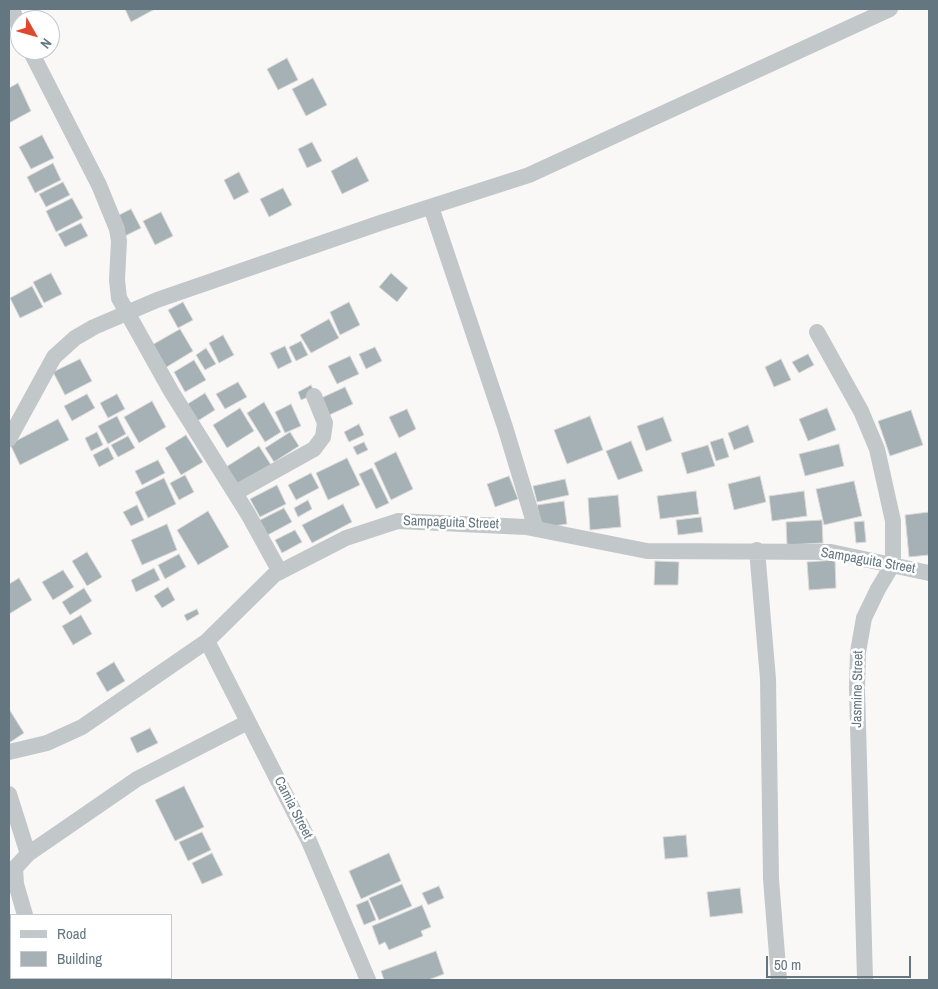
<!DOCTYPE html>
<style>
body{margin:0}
#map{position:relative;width:938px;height:989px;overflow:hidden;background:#f9f8f6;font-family:"Archivo Narrow",sans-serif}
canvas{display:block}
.frame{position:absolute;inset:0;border:10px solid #647781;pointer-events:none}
.legend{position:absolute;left:10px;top:914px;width:162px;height:65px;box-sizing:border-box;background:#fff;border:1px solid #c1c9cd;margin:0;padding:6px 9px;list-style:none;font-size:15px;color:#647781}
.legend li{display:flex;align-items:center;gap:10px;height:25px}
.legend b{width:25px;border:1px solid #c1c9cd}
.north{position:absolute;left:10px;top:10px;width:50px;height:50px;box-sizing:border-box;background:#fff;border:1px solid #c1c9cd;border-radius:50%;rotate:128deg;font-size:14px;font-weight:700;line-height:20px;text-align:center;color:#647781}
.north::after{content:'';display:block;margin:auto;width:18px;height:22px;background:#e0472f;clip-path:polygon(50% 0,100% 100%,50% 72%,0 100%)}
.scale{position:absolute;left:766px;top:956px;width:145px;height:22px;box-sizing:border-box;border:2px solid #647781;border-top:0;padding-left:6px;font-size:15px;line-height:18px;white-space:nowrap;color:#647781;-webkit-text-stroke:4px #fff;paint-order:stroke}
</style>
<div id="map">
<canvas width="938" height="989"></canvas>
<div class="frame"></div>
<ul class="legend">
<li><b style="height:6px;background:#c2c7ca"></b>Road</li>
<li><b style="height:14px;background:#a6b1b5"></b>Building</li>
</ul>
<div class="north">N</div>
<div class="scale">50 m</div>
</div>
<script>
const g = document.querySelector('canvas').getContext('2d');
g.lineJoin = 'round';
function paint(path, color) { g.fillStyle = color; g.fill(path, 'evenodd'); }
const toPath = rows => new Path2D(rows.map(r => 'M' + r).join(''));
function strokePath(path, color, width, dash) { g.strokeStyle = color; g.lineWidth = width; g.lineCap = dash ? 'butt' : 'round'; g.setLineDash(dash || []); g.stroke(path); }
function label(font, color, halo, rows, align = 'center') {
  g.font = font + ' "Archivo Narrow",sans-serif'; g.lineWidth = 5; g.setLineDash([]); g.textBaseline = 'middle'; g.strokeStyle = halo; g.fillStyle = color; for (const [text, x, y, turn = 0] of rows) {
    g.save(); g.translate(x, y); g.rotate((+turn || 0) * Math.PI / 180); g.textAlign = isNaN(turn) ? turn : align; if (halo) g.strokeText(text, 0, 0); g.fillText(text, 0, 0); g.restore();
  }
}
const building = toPath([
 [125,9,155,9,131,22,125,9],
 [287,58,298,80,278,90,267,69,287,58],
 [313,78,327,105,306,116,292,89,313,78],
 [18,83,31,111,9,123,9,88,18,83],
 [42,135,54,158,31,169,19,147,42,135],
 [312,142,322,161,307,168,298,149,312,142],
 [357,157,369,181,342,194,331,171,357,157],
 [53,163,61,180,35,193,27,177,53,163],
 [239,172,249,192,234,200,224,180,239,172],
 [63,182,70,195,46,207,39,194,63,182],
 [283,188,292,205,269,217,260,199,283,188],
 [72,198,83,218,56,232,46,211,72,198],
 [131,209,141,228,125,236,115,217,131,209],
 [161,212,173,236,155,245,143,221,161,212],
 [81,223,88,236,65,247,58,234,81,223],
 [51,273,62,294,44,303,33,282,51,273],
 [391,273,408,288,397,302,379,287,391,273],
 [32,286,43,307,20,318,10,298,32,286],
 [183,302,193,320,178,328,168,310,183,302],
 [349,302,360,325,340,335,330,312,349,302],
 [329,319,339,338,311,353,300,335,329,319],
 [180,329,193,351,165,368,152,345,180,329],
 [223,335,234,355,219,363,209,343,223,335],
 [301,341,308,355,296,361,289,347,301,341],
 [285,346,292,362,278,369,270,353,285,346],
 [375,347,382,361,366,369,359,354,375,347],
 [206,348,216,364,205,370,196,355,206,348],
 [808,354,814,365,799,373,792,362,808,354],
 [350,356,359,374,337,384,328,366,350,356],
 [80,359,92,381,65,395,53,372,80,359],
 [781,359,791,380,774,387,765,367,781,359],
 [194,360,206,380,185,392,174,372,194,360],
 [238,382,247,397,225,409,216,394,238,382],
 [311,385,315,394,301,400,298,392,311,385],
 [345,387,353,404,327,416,319,399,345,387],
 [205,393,215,410,196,422,186,405,205,393],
 [87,394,95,408,72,421,64,406,87,394],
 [117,394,125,409,108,418,100,403,117,394],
 [152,401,166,427,139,443,124,417,152,401],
 [264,402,281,432,265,442,247,413,264,402],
 [291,404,301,426,285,433,275,412,291,404],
 [240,408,254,431,227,448,213,425,240,408],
 [827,408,836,430,808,441,799,419,827,408],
 [407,409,416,429,399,438,389,417,407,409],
 [911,410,923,445,890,456,878,421,911,410],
 [117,416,126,434,108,444,98,426,117,416],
 [590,416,603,450,567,464,554,430,590,416],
 [663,417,672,441,646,451,637,426,663,417],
 [58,419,69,440,20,465,10,444,58,419],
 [359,424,364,435,349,442,344,432,359,424],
 [748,425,754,442,734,450,728,433,748,425],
 [97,432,103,445,91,451,85,438,97,432],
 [290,432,299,446,274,462,265,448,290,432],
 [186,435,203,462,181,475,165,448,186,435],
 [128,436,135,448,118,457,111,445,128,436],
 [723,438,729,457,716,461,710,442,723,438],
 [631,441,643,471,618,480,606,451,631,441],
 [364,442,368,450,357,455,353,447,364,442],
 [839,444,844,466,805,476,799,454,839,444],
 [708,445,715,466,687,474,681,453,708,445],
 [259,446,271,465,238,486,226,467,259,446],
 [108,447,114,459,99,467,93,455,108,447],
 [396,452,413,489,391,500,374,463,396,452],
 [347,458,360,485,328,500,316,473,347,458],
 [158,460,165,473,142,485,135,471,158,460],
 [372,468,389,503,376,509,359,474,372,468],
 [311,473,319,488,296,500,288,485,311,473],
 [185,475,194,492,179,500,170,483,185,475],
 [509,476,518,499,495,507,487,484,509,476],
 [760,476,766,502,734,510,728,484,760,476],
 [164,478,176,504,148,518,135,492,164,478],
 [565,479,569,495,537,502,533,486,565,479],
 [854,481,862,516,824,525,816,489,854,481],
 [277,485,286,504,260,517,250,499,277,485],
 [696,491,699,514,660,519,657,496,696,491],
 [804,491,807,516,772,521,769,496,804,491],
 [618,495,621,527,590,530,588,498,618,495],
 [308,500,312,509,298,517,294,508,308,500],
 [564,501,567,524,541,528,537,505,564,501],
 [343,504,352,522,312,543,302,525,343,504],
 [137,505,144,520,131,526,123,512,137,505],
 [284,508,292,522,264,537,256,522,284,508],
 [208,511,229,547,198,565,177,530,208,511],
 [929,512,929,555,909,557,905,515,929,512],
 [701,517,703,532,678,535,676,520,701,517],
 [822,520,823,543,787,545,786,522,822,520],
 [864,521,866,542,856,543,854,522,864,521],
 [167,524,177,550,142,565,131,540,167,524],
 [295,530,302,542,282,553,275,540,295,530],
 [87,552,102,577,87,586,72,561,87,552],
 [179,554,186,567,165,579,158,565,179,554],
 [835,560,836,588,809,590,807,562,835,560],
 [655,561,679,562,678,585,654,585,655,561],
 [154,568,160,580,136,592,131,580,154,568],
 [63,570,74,587,53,600,42,582,63,570],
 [19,578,32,600,9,614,9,584,19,578],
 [168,587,175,600,162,608,154,596,168,587],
 [84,588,92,601,70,615,62,602,84,588],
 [197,609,199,614,187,621,184,615,197,609],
 [81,615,92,634,73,645,62,626,81,615],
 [114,662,125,681,107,692,96,673,114,662],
 [9,709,24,733,9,743,9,709],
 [150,728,158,743,137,753,130,738,150,728],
 [184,786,204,827,175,841,155,800,184,786],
 [202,832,211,850,188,861,179,842,202,832],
 [686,835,688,857,665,859,663,837,686,835],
 [212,853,223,875,202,884,192,863,212,853],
 [389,853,401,881,361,899,349,871,389,853],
 [402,884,412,906,379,920,369,898,402,884],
 [439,886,444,898,428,905,422,893,439,886],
 [740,888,743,913,710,917,707,892,740,888],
 [368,900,376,920,364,925,356,905,368,900],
 [422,905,431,927,421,931,423,936,389,950,385,942,379,945,372,926,422,905],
 [436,951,444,974,428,980,384,980,381,971,436,951],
 [80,978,106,978,107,980,81,980,80,978]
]);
const lane = toPath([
 [46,978,47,980]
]);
const street = toPath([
 [12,9,20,30],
 [30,50,99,185,117,229,119,241,117,280,119,298,171,391,248,514,280,572],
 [431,207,505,427,536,529],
 [817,332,861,411,877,449,893,521,893,564,878,589,864,618,858,652,857,689,865,980],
 [9,439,54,357,75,338,94,327,157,300,380,223,529,175,890,9],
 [235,493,314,449,323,437,325,423,314,396],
 [757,550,768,679,771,879,779,980],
 [207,641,309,841,368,980],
 [9,752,47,743,82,727,207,641,274,575,346,538,398,521,526,527,647,551,831,552,929,573],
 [9,794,28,854,15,868,16,884,25,915],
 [28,854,137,779,248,722],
 [19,980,20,978]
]);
const streetNames = [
 ["Sampaguita Street",451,523,2],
 ["Sampaguita Street",868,561,10],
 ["Jasmine Street",858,689,-89],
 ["Camia Street",293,808,63]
];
paint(building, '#a6b1b5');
strokePath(building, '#dadad8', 1);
strokePath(lane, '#c2c7ca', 9);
strokePath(street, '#c2c7ca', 16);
label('14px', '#647781', '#fff', streetNames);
</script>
